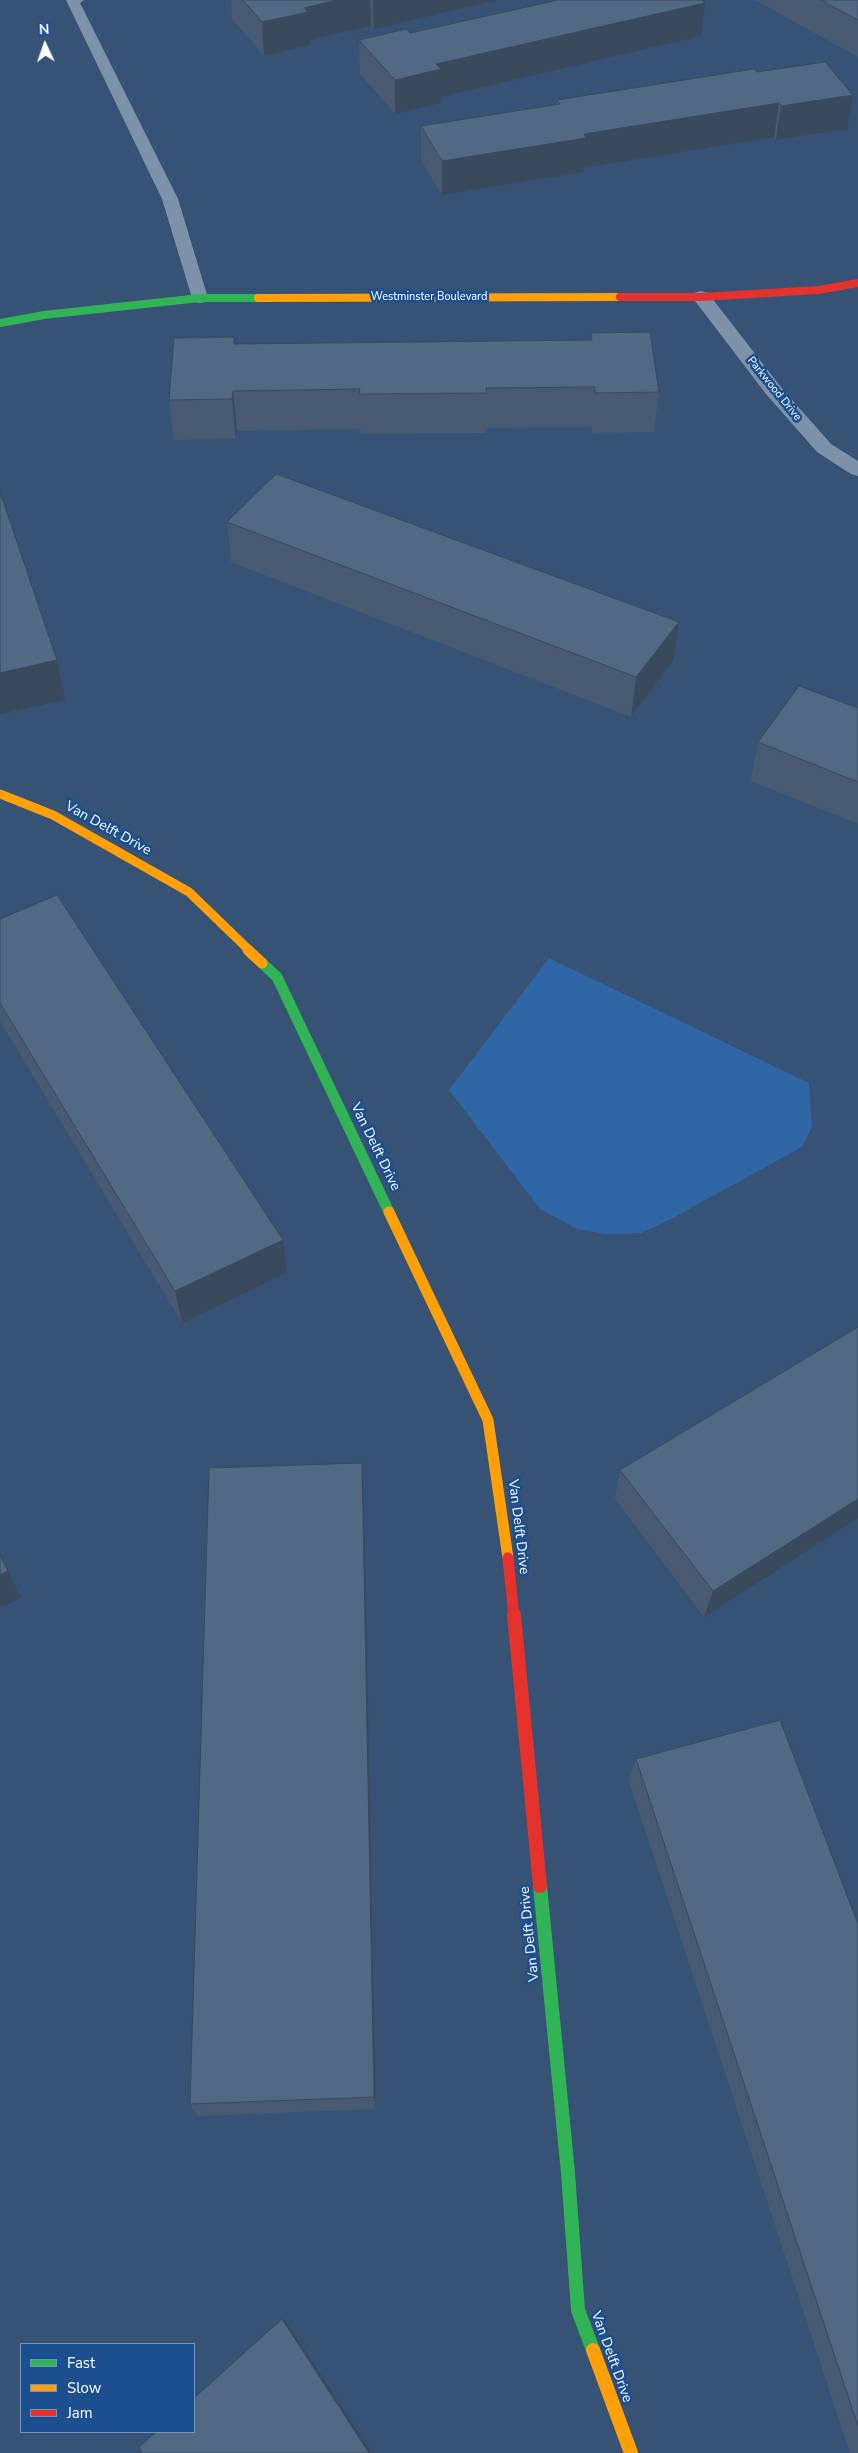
<!DOCTYPE html>
<style>
body{margin:0}
#map{position:relative;width:858px;height:2453px;overflow:hidden;background:#365274;font-family:"Nunito Sans",sans-serif}
canvas{display:block}
.legend{position:absolute;left:20px;top:2343px;width:175px;height:90px;box-sizing:border-box;background:#1b4f8f;border:1px solid #7695bc;margin:0;padding:6px 9px;list-style:none;font-size:15px;color:#fff}
.legend li{display:flex;align-items:center;gap:10px;height:25px}
.legend b{width:25px;border:1px solid #7695bc}
.north{position:absolute;left:20px;top:20px;width:50px;height:50px;-webkit-text-stroke:4px #1b4f8f;paint-order:stroke;rotate:357deg;font-size:14px;font-weight:700;line-height:20px;text-align:center;color:#fff}
.north::after{content:'';display:block;margin:auto;width:18px;height:22px;background:#fff;clip-path:polygon(50% 0,100% 100%,50% 72%,0 100%)}
</style>
<div id="map">
<canvas width="858" height="2453"></canvas>
<ul class="legend">
<li><b style="height:6px;background:#30b455"></b>Fast</li>
<li><b style="height:6px;background:#ff9f0a"></b>Slow</li>
<li><b style="height:6px;background:#e5322d"></b>Jam</li>
</ul>
<div class="north">N</div>
</div>
<script>
const g = document.querySelector('canvas').getContext('2d');
g.lineJoin = 'round';
function paint(path, color) { g.fillStyle = color; g.fill(path, 'evenodd'); }
const toPath = rows => new Path2D(rows.map(r => 'M' + r).join(''));
function strokePath(path, color, width, dash) { g.strokeStyle = color; g.lineWidth = width; g.lineCap = dash ? 'butt' : 'round'; g.setLineDash(dash || []); g.stroke(path); }
function label(font, color, halo, rows, align = 'center') {
  g.font = font + ' "Nunito Sans",sans-serif'; g.lineWidth = 5; g.setLineDash([]); g.textBaseline = 'middle'; g.strokeStyle = halo; g.fillStyle = color; for (const [text, x, y, turn = 0] of rows) {
    g.save(); g.translate(x, y); g.rotate((+turn || 0) * Math.PI / 180); g.textAlign = isNaN(turn) ? turn : align; if (halo) g.strokeText(text, 0, 0); g.fillText(text, 0, 0); g.restore();
  }
}
const green = toPath([
 [549,958,809,1083,812,1127,802,1147,671,1219,641,1233,606,1234,577,1229,540,1209,449,1090]
]);
const lane = toPath([
 [66,0,84,0,80,3,178,199,208,298,206,302,200,303,194,302,192,298,162,199,66,0]
]);
const street = toPath([
 [701,291,708,293,780,386,831,444,858,461,858,476,851,474,817,452,766,394,692,297,694,293,701,291]
]);
const fastFar2 = toPath([
 [0,323,44,315,200,298,258,298]
]);
const fastFar1 = toPath([
 [262,963,277,977,389,1212]
]);
const fast = toPath([
 [540,1886,568,2173,578,2310,593,2350]
]);
const slowFar3 = toPath([
 [258,298,620,297]
]);
const slowFar2 = toPath([
 [0,794,53,815,189,892,250,951]
]);
const slowFar1 = toPath([
 [248,950,262,963],
 [389,1212,488,1420,508,1558]
]);
const slow = toPath([
 [593,2350,631,2453]
]);
const jamFar2 = toPath([
 [620,297,701,297,819,290,858,283]
]);
const jamFar1 = toPath([
 [508,1558,514,1617]
]);
const jam = toPath([
 [514,1615,540,1886]
]);
const wall = toPath([
 [231,0,498,0,374,29,371,26,309,40,310,45,264,56,232,19],
 [755,0,858,0,858,57],
 [410,33,701,36,441,97,441,103,395,114,360,74,359,40],
 [757,72,847,129,776,140,774,137,584,168,584,172,442,195,421,160,421,126,557,104,557,100],
 [591,333,659,392,654,432,592,433,592,427,486,428,485,433,361,434,360,429,237,431,236,439,174,440,169,400,234,337,235,344,591,340],
 [227,522,673,661,631,717,231,562],
 [858,708,858,824,751,781,758,742],
 [0,919,283,1240,287,1273,182,1323,0,1021],
 [858,1327,704,1617,615,1499,620,1470],
 [362,1463,364,1492,376,2109,198,2116,190,2104],
 [636,1759,858,1924,858,2453,850,2453,629,1781]
]);
const shadedWall = toPath([
 [337,0,370,0,371,26,309,40,310,45,264,56,262,22,304,8],
 [373,0,498,0,374,29],
 [705,3,701,36,441,97,441,103,395,114,395,80,436,64],
 [853,95,847,129,776,140,781,106],
 [779,103,774,137,584,168,584,172,442,195,442,161,584,134],
 [233,391,237,431,236,439,232,399],
 [679,622,673,661,631,717,636,677],
 [57,660,65,700,0,714,0,673],
 [283,1240,287,1273,182,1323,175,1291],
 [362,1463,364,1492,376,2109,374,2097],
 [858,1499,858,1518,704,1617,713,1591],
 [0,1553,21,1598,0,1608],
 [282,2319,288,2324,372,2453,369,2453]
]);
const building = toPath([
 [243,0,337,0,304,8,308,12,262,22,243,0],
 [558,0,702,0,705,3,436,64,441,69,395,80,359,40,406,29,410,33,558,0],
 [821,0,858,0,858,20,821,0],
 [825,62,853,95,781,106,779,103,584,134,586,138,442,161,421,126,560,104,557,100,754,69,757,72,825,62],
 [650,332,659,392,595,393,595,387,486,388,487,393,359,394,360,389,233,391,232,399,169,400,174,338,234,337,234,344,592,340,591,333,650,332],
 [276,474,679,622,636,677,227,522,276,474],
 [0,492,57,660,0,673,0,492],
 [799,686,858,708,858,782,758,742,799,686],
 [57,895,283,1240,175,1291,0,1003,0,919,57,895],
 [858,1327,858,1499,713,1591,620,1470,858,1327],
 [362,1463,374,2097,190,2104,209,1468,362,1463],
 [0,1555,8,1571,0,1575,0,1555],
 [780,1720,858,1924,858,2426,636,1759,780,1720],
 [282,2319,369,2453,142,2453,139,2447,156,2432,194,2432,194,2398,282,2319]
]);
const farStreetnames = [
 ["Westminster Boulevard",429,297],
 ["Parkwood Drive",774,389,51]
];
const streetNames = [
 ["Van Delft Drive",108,829,29],
 ["Van Delft Drive",375,1147,64],
 ["Van Delft Drive",518,1527,83],
 ["Van Delft Drive",530,1934,-96],
 ["Van Delft Drive",611,2357,70]
];
paint(green, '#2f66a5');
paint(lane, '#7d92a8');
paint(street, '#7d92a8');
strokePath(fastFar2, '#30b455', 8);
strokePath(fastFar1, '#30b455', 11);
strokePath(fast, '#30b455', 14);
strokePath(slowFar3, '#ff9f0a', 8);
strokePath(slowFar2, '#ff9f0a', 9);
strokePath(slowFar1, '#ff9f0a', 11);
strokePath(slow, '#ff9f0a', 14);
strokePath(jamFar2, '#e5322d', 8);
strokePath(jamFar1, '#e5322d', 11);
strokePath(jam, '#e5322d', 14);
paint(wall, '#475a72');
paint(shadedWall, '#394a5c');
paint(building, '#526984');
strokePath(building, '#394a5c', 1);
label('11px', '#fff', '#1b4f8f', farStreetnames);
label('14px', '#fff', '#1b4f8f', streetNames);
</script>
